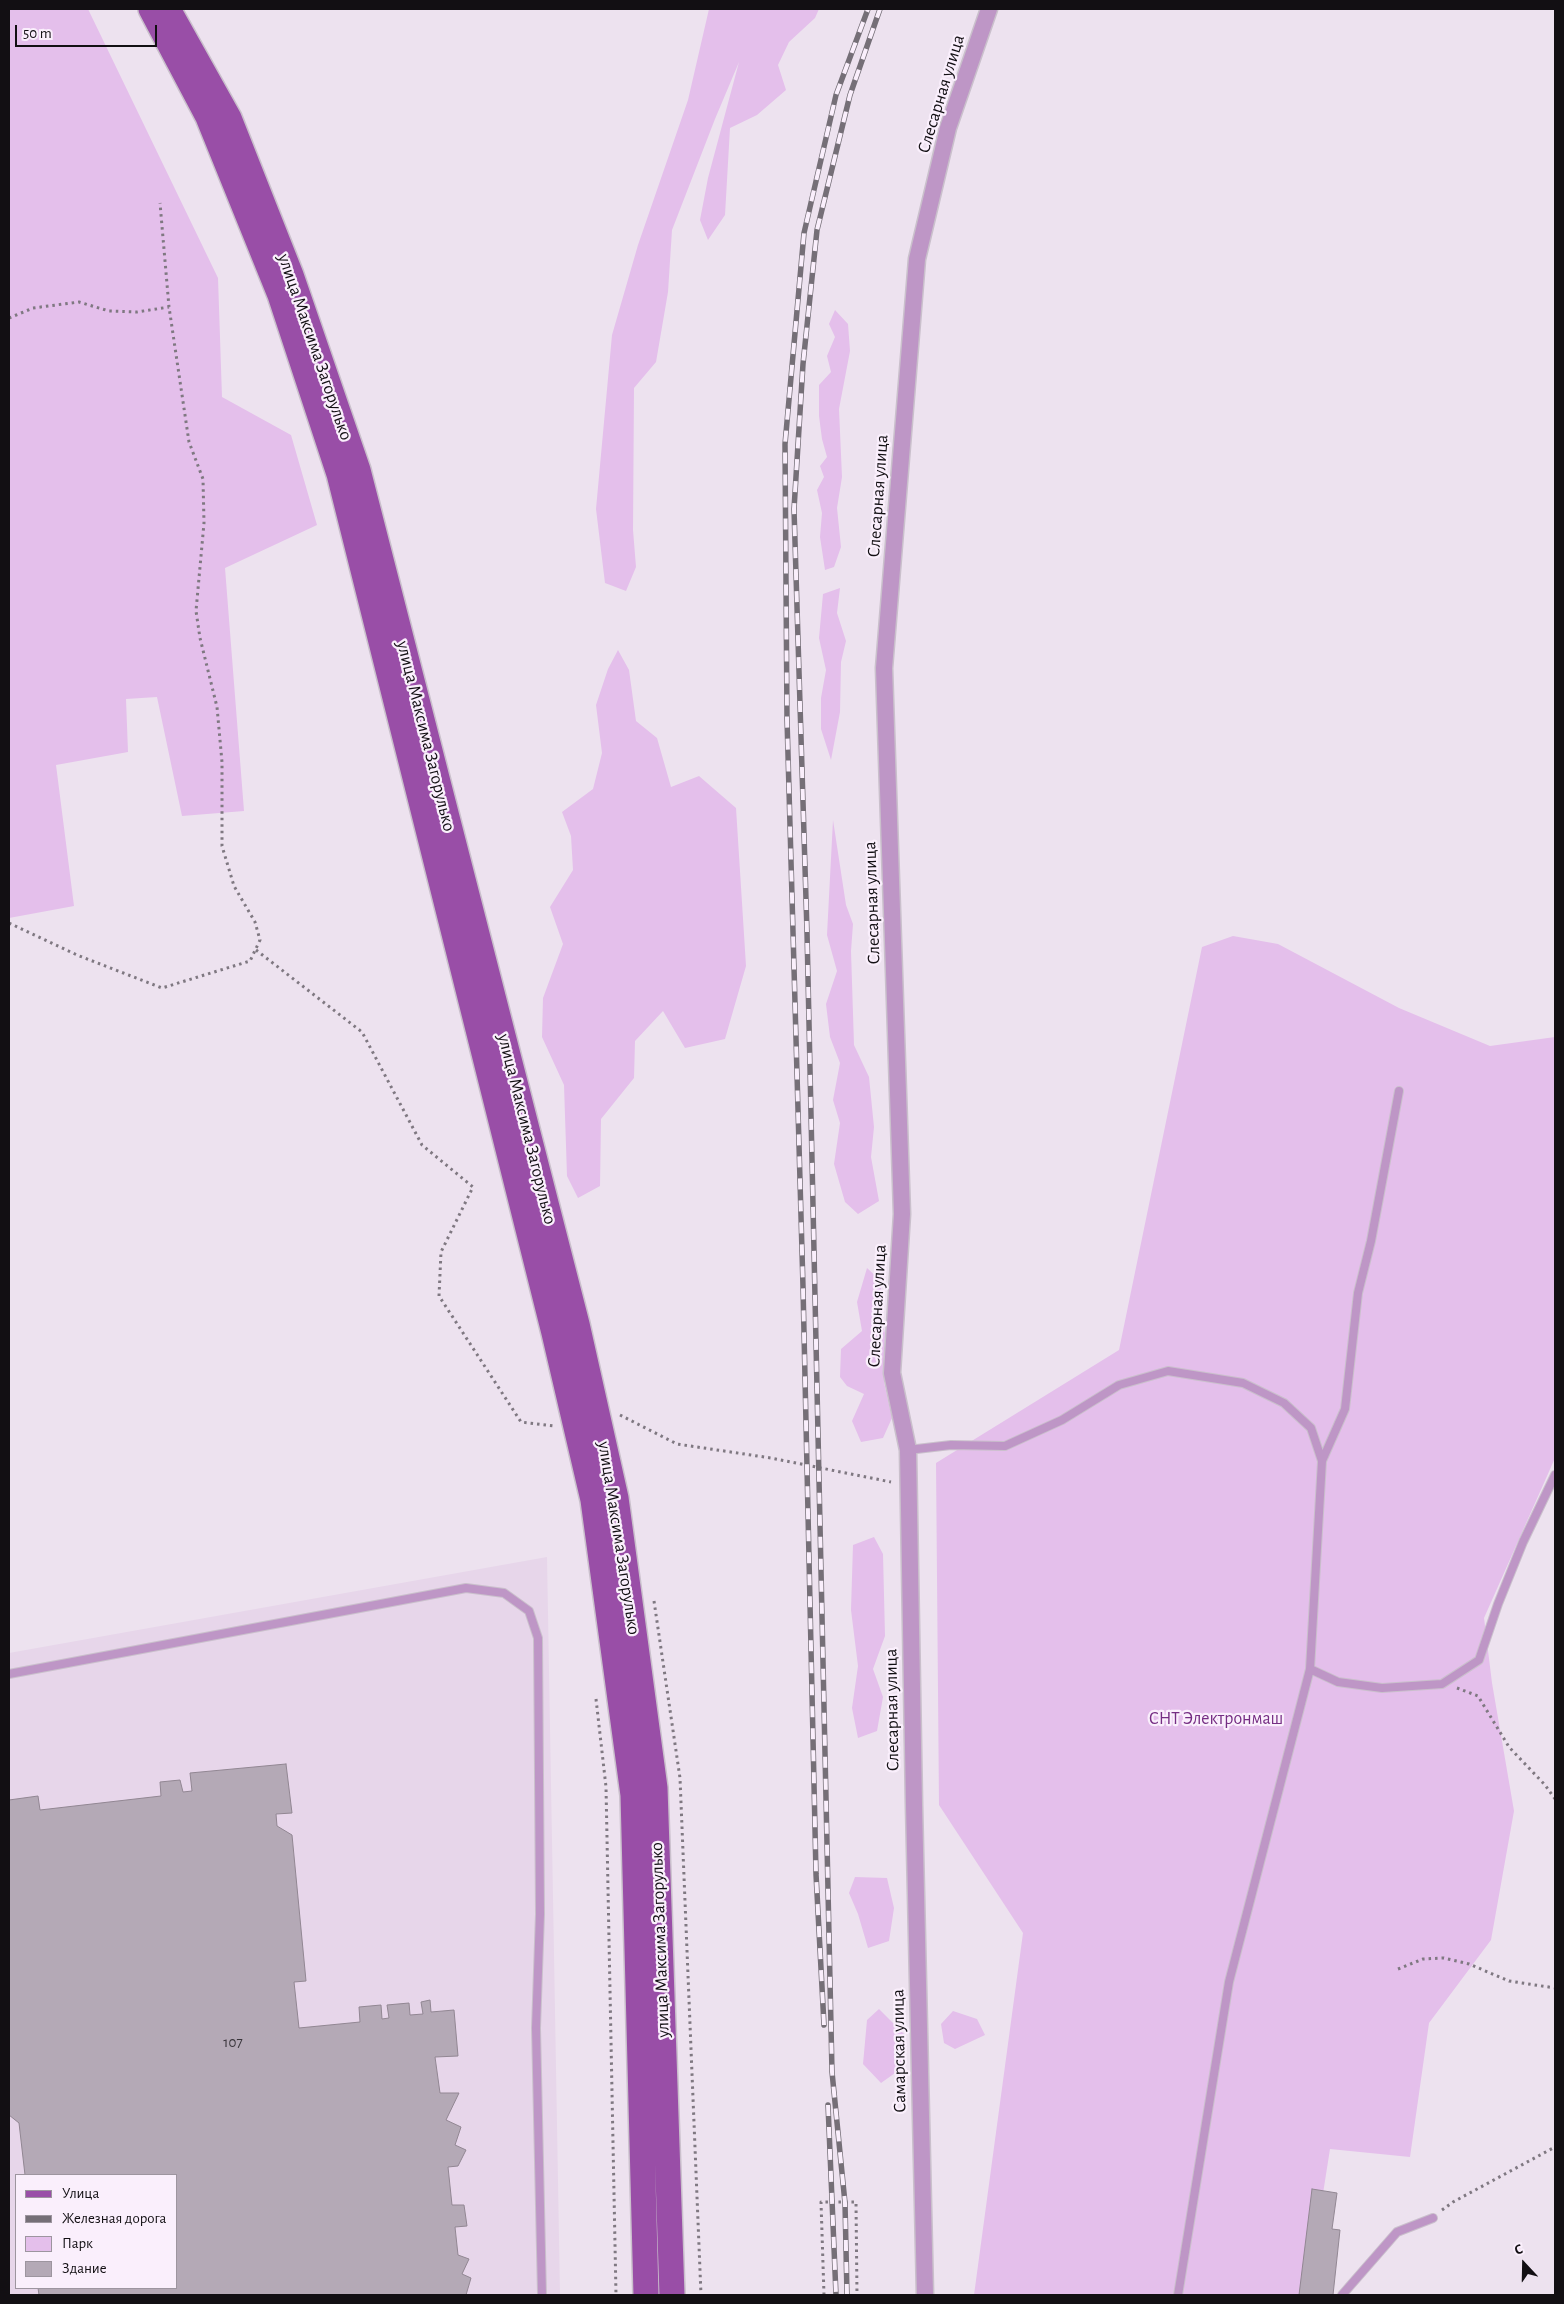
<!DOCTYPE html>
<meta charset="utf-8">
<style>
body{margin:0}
#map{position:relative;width:1564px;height:2304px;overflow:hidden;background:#ede2ef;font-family:"Alegreya Sans",sans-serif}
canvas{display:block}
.frame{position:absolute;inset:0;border:10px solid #120f13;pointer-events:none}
.legend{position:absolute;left:15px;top:2174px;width:162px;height:115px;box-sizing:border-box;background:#faeffc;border:1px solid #9d959f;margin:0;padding:6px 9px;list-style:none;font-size:15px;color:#120f13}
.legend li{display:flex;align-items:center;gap:10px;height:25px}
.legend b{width:25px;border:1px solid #9d959f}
.north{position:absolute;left:1499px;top:2239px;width:50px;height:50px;-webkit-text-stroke:4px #faeffc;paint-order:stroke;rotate:339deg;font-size:14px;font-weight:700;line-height:20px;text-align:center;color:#120f13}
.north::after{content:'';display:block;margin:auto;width:18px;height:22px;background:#120f13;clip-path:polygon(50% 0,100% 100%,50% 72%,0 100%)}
.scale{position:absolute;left:15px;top:25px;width:142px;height:22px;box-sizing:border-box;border:2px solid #120f13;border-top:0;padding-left:6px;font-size:15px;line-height:18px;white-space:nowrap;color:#120f13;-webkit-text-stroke:4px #faeffc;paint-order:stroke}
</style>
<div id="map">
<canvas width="1564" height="2304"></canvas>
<div class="frame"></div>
<ul class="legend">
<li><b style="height:6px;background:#994ea7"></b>Улица</li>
<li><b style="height:6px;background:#756f77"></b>Железная дорога</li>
<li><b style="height:14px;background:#e4bfeb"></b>Парк</li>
<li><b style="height:14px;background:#b4a9b6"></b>Здание</li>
</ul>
<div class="north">С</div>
<div class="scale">50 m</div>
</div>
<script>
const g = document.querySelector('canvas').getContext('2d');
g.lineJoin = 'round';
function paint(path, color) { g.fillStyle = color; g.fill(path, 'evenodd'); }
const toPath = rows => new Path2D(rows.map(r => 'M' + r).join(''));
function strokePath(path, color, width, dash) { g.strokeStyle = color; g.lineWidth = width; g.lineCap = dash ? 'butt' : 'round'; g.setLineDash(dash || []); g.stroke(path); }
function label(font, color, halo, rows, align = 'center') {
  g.font = font + ' "Alegreya Sans",sans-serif'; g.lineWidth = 4.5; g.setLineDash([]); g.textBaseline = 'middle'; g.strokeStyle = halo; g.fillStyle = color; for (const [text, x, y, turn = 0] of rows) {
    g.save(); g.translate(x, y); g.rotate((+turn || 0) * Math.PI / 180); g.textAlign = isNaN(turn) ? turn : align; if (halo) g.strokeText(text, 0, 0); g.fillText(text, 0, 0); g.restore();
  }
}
const built = toPath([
 [547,1557,560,2295,9,2295,9,1653],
 [16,2175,176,2175,176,2288,16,2288]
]);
const green = toPath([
 [9,9,88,9,218,278,222,397,291,435,317,525,225,568,244,811,182,816,157,697,126,699,128,752,56,765,74,906,9,918],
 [709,9,819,9,815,18,789,42,778,65,786,90,757,115,730,128,725,215,708,240,700,220,708,178,739,62,715,119,672,230,668,292,656,362,634,388,633,530,636,567,626,591,605,583,596,509,612,335,638,245,688,100],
 [835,310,848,324,850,351,839,409,842,477,837,508,841,547,834,567,825,570,820,537,822,513,817,490,824,477,820,466,827,457,822,439,819,416,819,385,831,372,827,356,835,337,829,324],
 [840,588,837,613,846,641,841,662,840,712,831,760,821,729,821,698,826,670,819,638,823,594],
 [618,650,629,670,636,721,657,738,671,787,699,776,736,808,746,966,725,1039,685,1048,663,1011,635,1041,634,1078,601,1119,600,1186,578,1198,567,1176,564,1085,542,1037,543,998,563,944,550,907,573,870,571,836,562,812,593,789,602,753,596,705,608,669],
 [833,820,846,905,853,924,851,951,854,1045,869,1077,874,1127,871,1157,879,1201,858,1214,845,1202,834,1164,840,1123,833,1100,840,1063,830,1037,826,1004,837,971,827,935],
 [1233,936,1278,944,1399,1008,1490,1046,1555,1037,1555,1458,1484,1618,1492,1683,1514,1811,1491,1940,1429,2023,1410,2157,1330,2149,1307,2295,974,2295,1023,1933,939,1805,936,1463,1119,1350,1202,947],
 [867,1268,882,1282,878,1307,885,1333,884,1382,892,1418,883,1438,861,1442,852,1421,864,1394,847,1386,840,1377,841,1349,862,1331,857,1302],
 [874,1537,883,1554,885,1636,873,1669,883,1697,877,1731,858,1738,852,1708,858,1666,851,1610,853,1545],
 [855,1877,887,1878,894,1908,889,1941,868,1948,858,1914,849,1893],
 [879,2009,905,2035,902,2068,881,2083,863,2064,867,2020],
 [953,2011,977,2019,985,2035,955,2049,944,2043,941,2024]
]);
const building = toPath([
 [286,1764,292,1813,276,1814,277,1826,292,1835,306,1981,294,1982,299,2028,360,2022,359,2007,381,2005,382,2019,389,2018,387,2005,409,2003,410,2015,423,2014,421,2002,430,2000,431,2012,454,2010,458,2056,435,2057,440,2093,459,2093,446,2120,461,2127,455,2145,466,2150,458,2166,448,2167,452,2205,464,2205,467,2226,455,2227,458,2255,469,2259,462,2274,471,2278,466,2295,39,2295,38,2288,176,2288,176,2175,25,2175,19,2123,9,2115,9,1800,38,1796,40,1810,161,1796,160,1782,180,1780,183,1792,192,1791,190,1773,286,1764],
 [1312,2189,1337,2193,1332,2229,1340,2230,1333,2295,1299,2295,1312,2189]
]);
const path = toPath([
 [9,318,33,308,79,302,109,311,137,312,169,307],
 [9,923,77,955,162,988,250,961,260,940,255,922,234,886,222,846,222,762,217,707,200,638,196,611,204,523,203,479,189,442,169,307,160,203],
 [256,950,362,1032,422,1145,473,1187,441,1252,439,1296,521,1422,554,1426],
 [620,1415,677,1444,771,1458,891,1482],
 [654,1601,680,1778,701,2295],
 [1457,1688,1478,1696,1509,1747,1545,1785,1555,1799],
 [596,1699,606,1787,616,2295],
 [1398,1969,1423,1959,1444,1958,1469,1964,1509,1981,1555,1988],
 [1442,2210,1453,2202,1555,2147],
 [824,2295,821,2202,856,2202,857,2295]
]);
const lane = toPath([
 [908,1450,951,1445,1005,1446,1062,1420,1119,1385,1168,1371,1243,1383,1284,1403,1311,1428,1322,1461,1310,1669,1229,1982,1178,2295],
 [1322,1461,1345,1409,1358,1293,1371,1241,1399,1091],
 [1310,1669,1338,1682,1382,1688,1442,1684,1479,1660,1498,1604,1523,1542,1555,1475],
 [9,1674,466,1588,504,1593,529,1611,538,1638,540,1914,536,2028,542,2295],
 [1342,2295,1397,2232,1433,2218]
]);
const street = toPath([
 [925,2295,914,1805,908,1450,892,1373,902,1214,884,668,917,259,948,128,989,9]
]);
const primary = toPath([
 [151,9,208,117,280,295,339,474,554,1333,593,1500,633,1795,646,2295],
 [168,9,229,118,291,275,358,470,577,1324,616,1498,655,1788,672,2295]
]);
const rail = toPath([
 [824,2025,816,1874,803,1287,787,719,785,444,804,233,836,95,868,9],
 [828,2105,836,2295],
 [847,2295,845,2203,832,2072,807,932,794,509,803,364,817,230,850,95,880,9]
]);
const numberNames = [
 ["107",233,2042]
];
const streetNames = [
 ["Слесарная улица",941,94,-73],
 ["улица Максима Загорулько",315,347,71],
 ["Слесарная улица",878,496,-86],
 ["улица Максима Загорулько",426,736,76],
 ["Слесарная улица",872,903,-92],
 ["улица Максима Загорулько",527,1129,76],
 ["Слесарная улица",877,1306,-87],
 ["улица Максима Загорулько",619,1538,81],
 ["Слесарная улица",892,1710,-91],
 ["улица Максима Загорулько",660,1940,-92],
 ["Самарская улица",899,2051,-91]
];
const parkNames = [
 ["СНТ Электронмаш",1216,1719]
];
paint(built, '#e7d6ea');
paint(green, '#e4bfeb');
paint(building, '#b4a9b6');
strokePath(building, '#928793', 1);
strokePath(lane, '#cac0cc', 10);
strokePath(street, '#cac0cc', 19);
strokePath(primary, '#cac0cc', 28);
strokePath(path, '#7f7881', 3, [2.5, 4]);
strokePath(lane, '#be96c6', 8);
strokePath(street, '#be96c6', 16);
strokePath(primary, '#994ea7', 25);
strokePath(rail, '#756f77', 5.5);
strokePath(rail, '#faeffc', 4, [11]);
label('15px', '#3a363c', null, numberNames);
label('18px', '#120f13', '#faeffc', streetNames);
label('18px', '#752d83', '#faeffc', parkNames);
</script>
